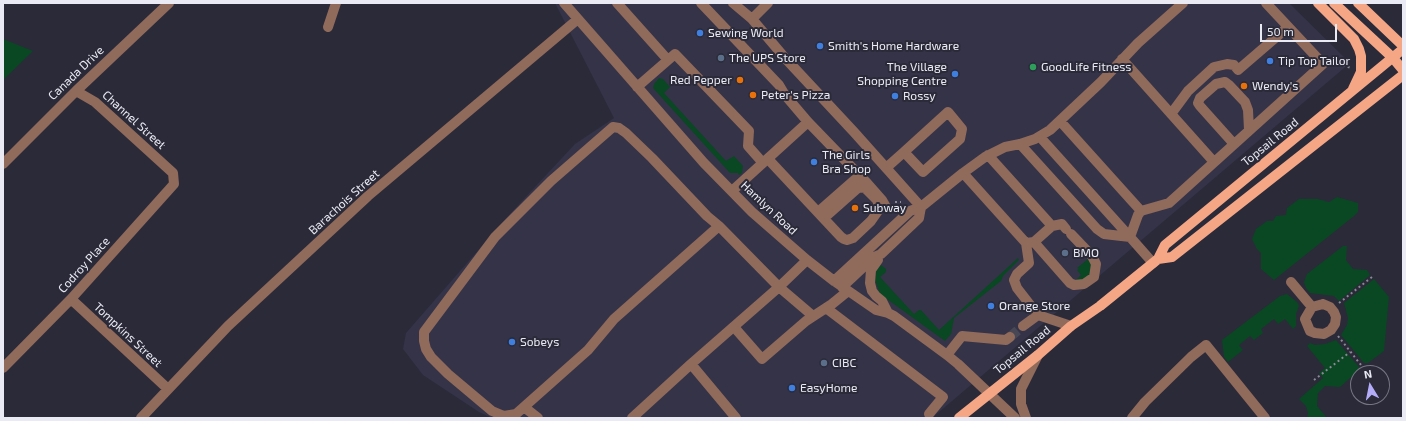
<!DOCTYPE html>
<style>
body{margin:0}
#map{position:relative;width:1406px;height:421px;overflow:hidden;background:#2b2a39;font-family:"Exo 2",sans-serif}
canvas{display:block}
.frame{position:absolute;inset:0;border:4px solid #eaeaf4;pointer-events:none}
.north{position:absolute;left:1350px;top:365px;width:40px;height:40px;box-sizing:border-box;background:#2b2a39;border:1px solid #777784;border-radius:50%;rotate:350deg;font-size:11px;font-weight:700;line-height:16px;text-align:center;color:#eaeaf4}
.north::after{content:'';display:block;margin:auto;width:14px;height:18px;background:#b4acf9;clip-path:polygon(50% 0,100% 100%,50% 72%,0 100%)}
.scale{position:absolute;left:1260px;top:24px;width:77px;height:18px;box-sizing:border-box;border:2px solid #eaeaf4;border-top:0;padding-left:5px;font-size:12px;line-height:14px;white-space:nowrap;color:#eaeaf4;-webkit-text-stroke:3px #2b2a39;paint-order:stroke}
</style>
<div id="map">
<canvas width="1406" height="421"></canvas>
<div class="frame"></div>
<div class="north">N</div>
<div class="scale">50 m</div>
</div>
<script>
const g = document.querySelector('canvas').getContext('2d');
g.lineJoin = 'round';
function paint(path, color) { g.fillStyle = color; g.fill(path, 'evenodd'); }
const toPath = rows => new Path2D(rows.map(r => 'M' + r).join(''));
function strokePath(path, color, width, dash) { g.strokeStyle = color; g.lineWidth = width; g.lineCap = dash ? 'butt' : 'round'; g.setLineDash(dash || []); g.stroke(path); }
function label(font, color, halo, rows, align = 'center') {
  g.font = font + ' "Exo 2",sans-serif'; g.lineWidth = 4; g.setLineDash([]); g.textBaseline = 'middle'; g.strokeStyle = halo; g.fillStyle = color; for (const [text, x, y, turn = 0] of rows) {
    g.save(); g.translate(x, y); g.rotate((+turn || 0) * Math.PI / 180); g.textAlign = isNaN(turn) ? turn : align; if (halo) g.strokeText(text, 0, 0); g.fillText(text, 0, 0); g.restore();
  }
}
const built = toPath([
 [555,3,1289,3,1350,63,932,418,492,418,479,412,423,375,403,349,406,333,508,216,575,144,614,118]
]);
const green = toPath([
 [3,39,33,51,3,80],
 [659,78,663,79,670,87,664,93,726,161,734,156,743,166,742,173,739,175,738,173,730,173,653,88,654,84],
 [1337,197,1358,203,1358,212,1354,216,1274,280,1261,269,1261,253,1257,249,1252,239,1256,229,1267,221,1273,221,1276,216,1286,215,1287,208,1299,199,1318,199,1329,202],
 [1343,246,1347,246,1346,260,1353,269,1367,270,1370,275,1339,301,1334,296,1310,293,1306,288,1304,282,1307,274],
 [1018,258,1019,260,1003,276,1001,281,954,318,951,334,945,341,880,294,875,280,876,271,881,265,886,269,886,272,880,277,914,314,919,310,921,310,939,330],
 [1088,259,1092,263,1093,271,1086,278,1075,281,1081,275,1077,270,1079,269,1077,268],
 [1374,279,1389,297,1384,351,1368,363,1364,363,1341,335,1347,325,1348,318,1344,303],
 [1287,294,1297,302,1299,306,1296,314,1296,326,1293,329,1285,319,1278,324,1274,319,1261,329,1263,333,1254,340,1250,336,1239,345,1243,350,1228,362,1224,357,1222,340,1280,296],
 [1336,340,1359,367,1358,371,1340,387,1325,386,1318,393,1317,406,1327,418,1307,418,1308,413,1306,406,1299,399,1323,378,1319,373,1325,368,1307,346,1310,343,1315,345,1325,344]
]);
const minorTunnel = toPath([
 [1010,337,1023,326]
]);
const path = toPath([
 [1342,63,1351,58],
 [1331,64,1340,64],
 [1343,65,1351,68],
 [895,202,901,202],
 [1339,303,1372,277],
 [1338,336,1361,365],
 [1314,380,1350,352]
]);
const minor = toPath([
 [564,3,704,163,752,212,807,260,834,281,876,310,888,313,894,316,947,355,958,364,1015,418],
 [617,3,668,60],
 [701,3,779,85,785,95,808,122,867,183,882,200,886,207],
 [733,3,752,19,785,58,854,132,921,207],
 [752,19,768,3],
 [328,27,336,3],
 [1122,59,1214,162],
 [637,87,675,54,749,131,748,146,763,163],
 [1171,114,1188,91,1214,67,1227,64,1234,65,1238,70,1288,27],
 [1060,121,1141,211,1169,203,1323,64,1266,3],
 [1040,137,1130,237,1138,215,1141,211],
 [1020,144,1097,229,1104,234,1130,237,1153,263],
 [1234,144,1200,106,1198,103,1200,98,1216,84,1225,82,1229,85,1245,102,1248,110,1249,130],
 [768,159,841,237,844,239,847,240,853,238,871,221,878,211,878,203,877,200,865,188,859,187,824,218],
 [3,164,76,91,169,3],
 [886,168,904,152,948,112,962,129,960,139,923,172,904,152],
 [963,173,1026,243,1034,242,1052,226,988,155],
 [732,191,808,122],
 [818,212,859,176],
 [719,226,707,216,652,158,626,133,619,128,613,127,551,181,495,237,424,332,424,341,426,349,431,357,448,374,492,411,504,416,516,414,588,350,614,319,719,226,779,287,813,316],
 [1052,226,1062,224,1066,229],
 [1034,242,1070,283,1074,285,1084,284,1094,277,1096,264,1092,256,1071,234],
 [1026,243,1029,263,1017,274,1014,280,1017,288,1038,315,1071,326],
 [878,260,871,270,870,283,872,291,876,296,882,301,888,313],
 [834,281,910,211,921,207,963,173,985,157,1005,147,1020,144,1035,139,1050,130,1101,82,1138,43,1183,3],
 [1291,282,1312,307],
 [842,287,874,257,881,254,919,218,921,207],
 [71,299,168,389],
 [1323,304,1330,307,1334,312,1336,317,1335,324,1331,330,1324,334,1315,333,1310,331,1305,319,1312,307,1323,304],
 [826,308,943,397,929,414],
 [1023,326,1038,315],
 [734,327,762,359,806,321,832,304,848,291],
 [947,355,962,336,1006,340,1010,337],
 [691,364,736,418],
 [3,368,71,299,174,184,173,173,95,102,76,91],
 [524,407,538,418],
 [141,418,228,326,368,196,578,19],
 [632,418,691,364,779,287,807,260],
 [1026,418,1021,404,1021,389,1038,355],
 [1132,418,1145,402,1191,357,1206,345,1265,418]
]);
const major = toPath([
 [1318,3,1354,39,1359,49,1361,56,1361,72,1353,89],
 [1334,3,1393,58,1403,70],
 [1358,3,1403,46],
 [1158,259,1165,245,1403,49],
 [959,418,1038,355,1071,326,1100,306,1158,259,1172,257,1403,75]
]);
const markers = [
 [700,33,4,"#3f7fe0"],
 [820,46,4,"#3f7fe0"],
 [721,58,4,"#5c6f8a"],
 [1270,61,4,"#3f7fe0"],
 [1033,67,4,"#2e9e5b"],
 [955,74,4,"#3f7fe0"],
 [740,80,4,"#e8710a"],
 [1244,86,4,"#e8710a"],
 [753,95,4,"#e8710a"],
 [895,96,4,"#3f7fe0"],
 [814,162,4,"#3f7fe0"],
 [855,208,4,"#e8710a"],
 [1065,253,4,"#5c6f8a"],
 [991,306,4,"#3f7fe0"],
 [512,342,4,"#3f7fe0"],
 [824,363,4,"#5c6f8a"],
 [792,388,4,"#3f7fe0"]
];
const poiNames = [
 ["Sewing World",708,33],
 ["Smith's Home Hardware",828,46],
 ["The UPS Store",729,58],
 ["Tip Top Tailor",1278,61],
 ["The Village",947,67,"right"],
 ["Shopping Centre",947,81,"right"],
 ["GoodLife Fitness",1041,67],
 ["Red Pepper",732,80,"right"],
 ["Wendy's",1252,86],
 ["Peter's Pizza",761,95],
 ["Rossy",903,96],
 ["The Girls",822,155],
 ["Bra Shop",822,169],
 ["Subway",863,208],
 ["BMO",1073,253],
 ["Orange Store",999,306],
 ["Sobeys",520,342],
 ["CIBC",832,363],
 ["EasyHome",800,388]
];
const streetNames = [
 ["Canada Drive",76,73,-44],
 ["Channel Street",134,120,42],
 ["Topsail Road",1270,142,-39],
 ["Barachois Street",344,202,-42],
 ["Hamlyn Road",769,208,43],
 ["Codroy Place",84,265,-48],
 ["Tompkins Street",128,335,43],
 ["Topsail Road",1022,350,-39]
];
paint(built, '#343348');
paint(green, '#0a4723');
strokePath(minorTunnel, '#484755', 10, [10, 5]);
strokePath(path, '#898895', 2, [2, 3]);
strokePath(minor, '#906a5a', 10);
strokePath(major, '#f5a685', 10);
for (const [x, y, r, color] of markers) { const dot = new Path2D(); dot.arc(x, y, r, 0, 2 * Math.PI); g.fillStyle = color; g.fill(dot); strokePath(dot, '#2b2a39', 1.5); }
label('12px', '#eaeaf4', '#2b2a39', poiNames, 'left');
label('12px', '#eaeaf4', '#2b2a39', streetNames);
</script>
